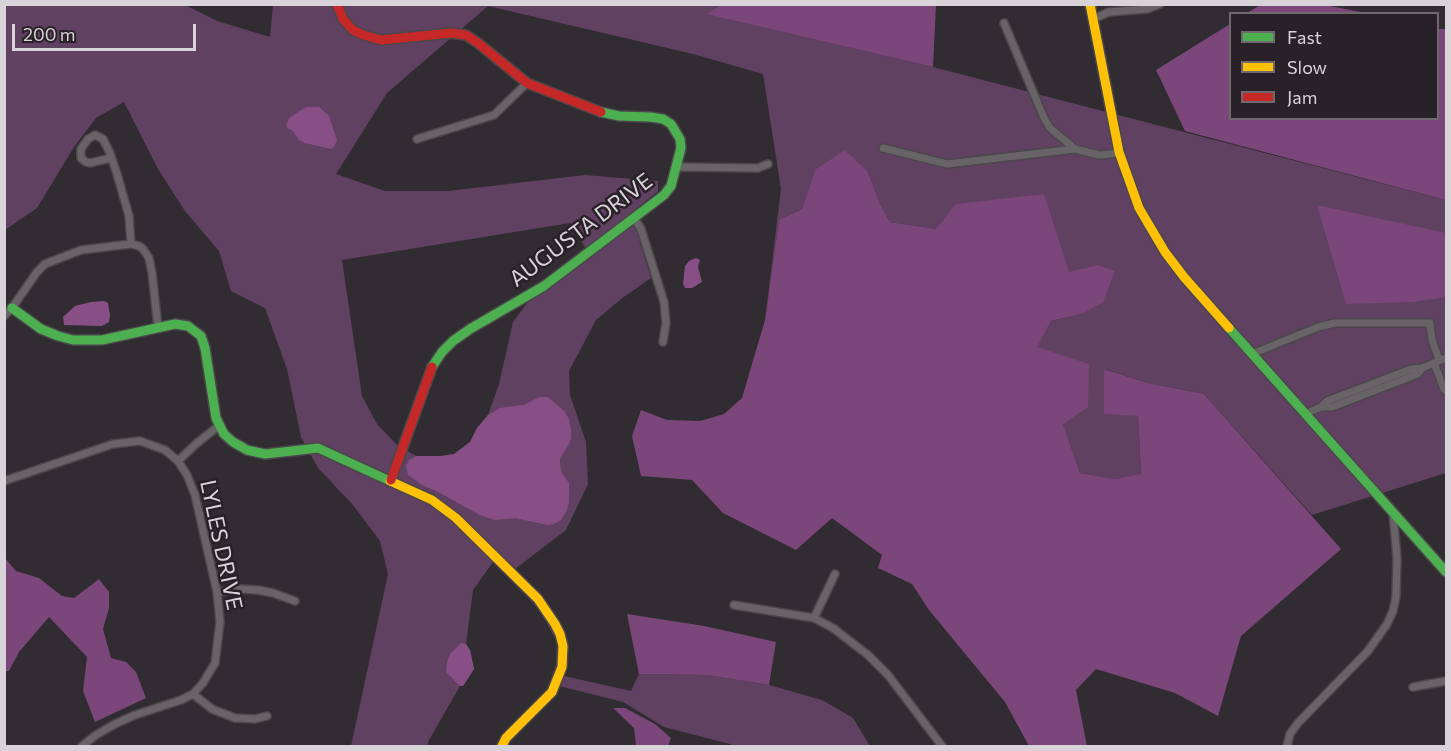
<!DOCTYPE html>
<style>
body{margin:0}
#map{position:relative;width:1451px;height:751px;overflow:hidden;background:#312c31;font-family:Commissioner,sans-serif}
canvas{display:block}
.frame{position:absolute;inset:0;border:6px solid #d8d3d8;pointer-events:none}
.legend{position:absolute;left:1229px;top:12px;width:210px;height:108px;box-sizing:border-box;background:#292128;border:2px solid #6f686e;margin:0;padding:8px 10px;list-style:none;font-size:18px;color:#d8d3d8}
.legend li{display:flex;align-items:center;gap:12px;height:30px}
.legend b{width:30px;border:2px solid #6f686e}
.scale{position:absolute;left:12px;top:24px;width:184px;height:27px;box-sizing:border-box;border:3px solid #d8d3d8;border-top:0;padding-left:8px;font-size:18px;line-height:21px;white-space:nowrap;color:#d8d3d8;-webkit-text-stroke:4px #292128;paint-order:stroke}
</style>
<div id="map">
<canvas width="1451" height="751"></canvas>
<div class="frame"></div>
<ul class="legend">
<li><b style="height:8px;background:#4caf50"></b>Fast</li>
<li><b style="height:8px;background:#ffc107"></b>Slow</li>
<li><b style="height:8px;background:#c62828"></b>Jam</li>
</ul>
<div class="scale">200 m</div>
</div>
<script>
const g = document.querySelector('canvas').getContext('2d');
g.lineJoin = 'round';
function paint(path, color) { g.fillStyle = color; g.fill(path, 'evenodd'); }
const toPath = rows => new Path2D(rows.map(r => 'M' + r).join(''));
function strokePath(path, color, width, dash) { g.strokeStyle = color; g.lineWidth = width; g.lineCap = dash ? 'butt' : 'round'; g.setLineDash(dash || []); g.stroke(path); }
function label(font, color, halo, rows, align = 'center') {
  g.font = font + ' Commissioner,sans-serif'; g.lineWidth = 5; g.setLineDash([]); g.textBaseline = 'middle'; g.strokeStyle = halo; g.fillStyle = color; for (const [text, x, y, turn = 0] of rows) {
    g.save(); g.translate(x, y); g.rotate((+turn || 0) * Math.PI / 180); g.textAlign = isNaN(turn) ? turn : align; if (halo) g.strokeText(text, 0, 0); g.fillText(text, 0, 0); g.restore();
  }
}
const green = toPath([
 [5,5,185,5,217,21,270,37,273,5,721,5,707,14,933,67,1446,200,1446,473,1312,515,1204,394,1148,383,1105,369,1138,416,1141,475,1115,479,1080,473,1036,347,1051,321,1082,314,1078,273,1069,272,936,229,890,222,880,204,868,172,815,170,802,209,779,220,765,320,781,189,763,74,693,54,488,6,387,93,336,174,385,191,448,191,585,175,658,181,658,191,631,213,651,278,621,299,596,320,569,371,570,395,586,442,588,484,566,530,515,569,554,612,567,644,564,676,631,691,639,674,707,675,769,685,822,700,853,718,870,746,734,746,730,744,664,727,623,702,563,687,551,681,556,665,557,642,540,610,493,562,473,590,466,644,470,650,474,669,463,686,460,686,429,740,427,746,351,746,388,574,380,541,353,505,318,468,301,437,287,369,265,308,231,291,219,251,185,211,158,169,124,102,96,118,74,147,37,208,5,230],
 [570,223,591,257,527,303,513,322,499,384,488,415,477,428,470,442,454,454,441,456,416,456,396,444,377,424,362,396,342,260]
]);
const forest = toPath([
 [1262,4,1325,5,1366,13,1247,13],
 [721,5,940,5,936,5,933,67,706,14],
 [1230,24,1230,118,1438,118,1438,29,1446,29,1446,200,1185,131,1156,70],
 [845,150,868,172,880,204,890,222,936,229,956,204,1044,194,1069,272,1098,265,1115,271,1103,302,1082,314,1051,321,1037,347,1089,364,1088,407,1063,424,1080,473,1115,479,1141,474,1138,416,1104,414,1104,369,1148,383,1204,394,1341,549,1241,636,1218,716,1175,693,1096,669,1076,690,1087,746,1029,746,1005,702,929,610,912,584,878,568,882,555,832,518,796,550,723,513,692,480,641,476,632,436,641,410,667,420,700,421,724,414,742,398,765,320,779,220,802,209,815,170],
 [1317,205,1446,233,1446,297,1413,302,1346,304],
 [5,558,16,571,39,578,62,596,74,598,99,579,109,592,109,608,103,629,111,658,126,662,136,672,146,698,95,722,83,691,87,657,49,617,19,652,9,671,5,671],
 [627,614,704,626,776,642,769,685,707,675,639,674],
 [613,708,625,708,655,724,671,738,668,746,636,746,634,728]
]);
const water = toPath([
 [306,107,319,107,329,116,337,140,334,147,331,149,305,143,299,140,292,130,287,128,286,126,289,118],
 [696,258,700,260,698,267,702,282,692,288,685,288,683,284,685,266,689,261],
 [104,301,108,303,110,315,109,322,102,326,64,325,63,317,75,306,91,302],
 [540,397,548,397,564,411,569,419,571,429,571,438,569,444,560,458,560,465,562,473,569,483,569,502,567,510,561,520,554,524,547,525,515,518,495,520,480,515,438,492,422,485,408,475,406,466,409,460,416,456,441,456,454,454,470,442,477,428,488,415,500,408,523,405],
 [461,643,466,644,470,650,474,669,463,686,460,686,447,673,446,670,447,662,450,654]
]);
const street = toPath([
 [1093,19,1109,12,1147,9,1160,4],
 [1004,23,1044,118,1050,128,1075,149],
 [417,139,494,115,527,83],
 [883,148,947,164,1075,149,1099,155,1111,154,1119,152],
 [111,158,90,163,86,162,81,158,81,149,88,139,95,135,103,139,110,153,117,174,129,216,131,244],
 [677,167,758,168,768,164],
 [634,218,641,229,664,302,666,323,663,342],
 [4,316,12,308,37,272,45,264,81,250,131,244,139,246,143,249,149,258,152,273,158,327],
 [1252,354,1318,327,1335,323,1430,323,1432,340,1439,360],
 [1434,363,1444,389,1446,391],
 [1321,407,1327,401,1411,369,1422,368,1446,358],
 [1305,414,1321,407,1332,407,1418,374,1422,368],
 [178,461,197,443,220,425],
 [4,481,113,444,140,441,165,450,178,461,187,475,195,495,217,592,220,622,215,663,203,683,193,694,181,700,135,715,115,724,96,735,82,746],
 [217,592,241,589,258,590,273,593,295,601],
 [734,605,814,618,833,628,868,655,888,675,942,746],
 [814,618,835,574],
 [1413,687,1446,681],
 [193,694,212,709,235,718,255,719,267,716],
 [1287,746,1290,734,1298,723,1368,651,1387,624,1393,611,1396,597,1397,558,1393,513]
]);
const fast = toPath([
 [12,308,41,329,58,336,73,340,102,340,175,324,188,326,201,336,205,348,216,418,224,434,233,442,247,450,265,454,318,448,390,481],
 [1229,328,1446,572],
 [432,367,442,352,453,341,470,329,544,286,664,195,671,186,681,148,680,139,671,124,663,119,650,117,619,116,601,112]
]);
const slow = toPath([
 [1090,4,1119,152,1139,208,1165,252,1184,277,1229,328],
 [390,481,432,500,456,518,538,599,555,624,560,634,563,646,562,667,552,692,506,738,502,746]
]);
const jam = toPath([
 [337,4,343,19,353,30,363,35,381,40,451,33,466,35,478,43,527,83,601,112],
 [391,480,432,367]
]);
const streetNames = [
 ["AUGUSTA DRIVE",581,230,-37],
 ["LYLES DRIVE",221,545,78]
];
paint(green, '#614161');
paint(forest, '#7b467a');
paint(water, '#874f85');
strokePath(street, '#4b474b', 10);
strokePath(fast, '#4b474b', 12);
strokePath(slow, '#4b474b', 12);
strokePath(jam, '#4b474b', 12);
strokePath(street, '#676367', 7);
strokePath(fast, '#4caf50', 9);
strokePath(slow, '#ffc107', 9);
strokePath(jam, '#c62828', 9);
label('22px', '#d8d3d8', '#292128', streetNames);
</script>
